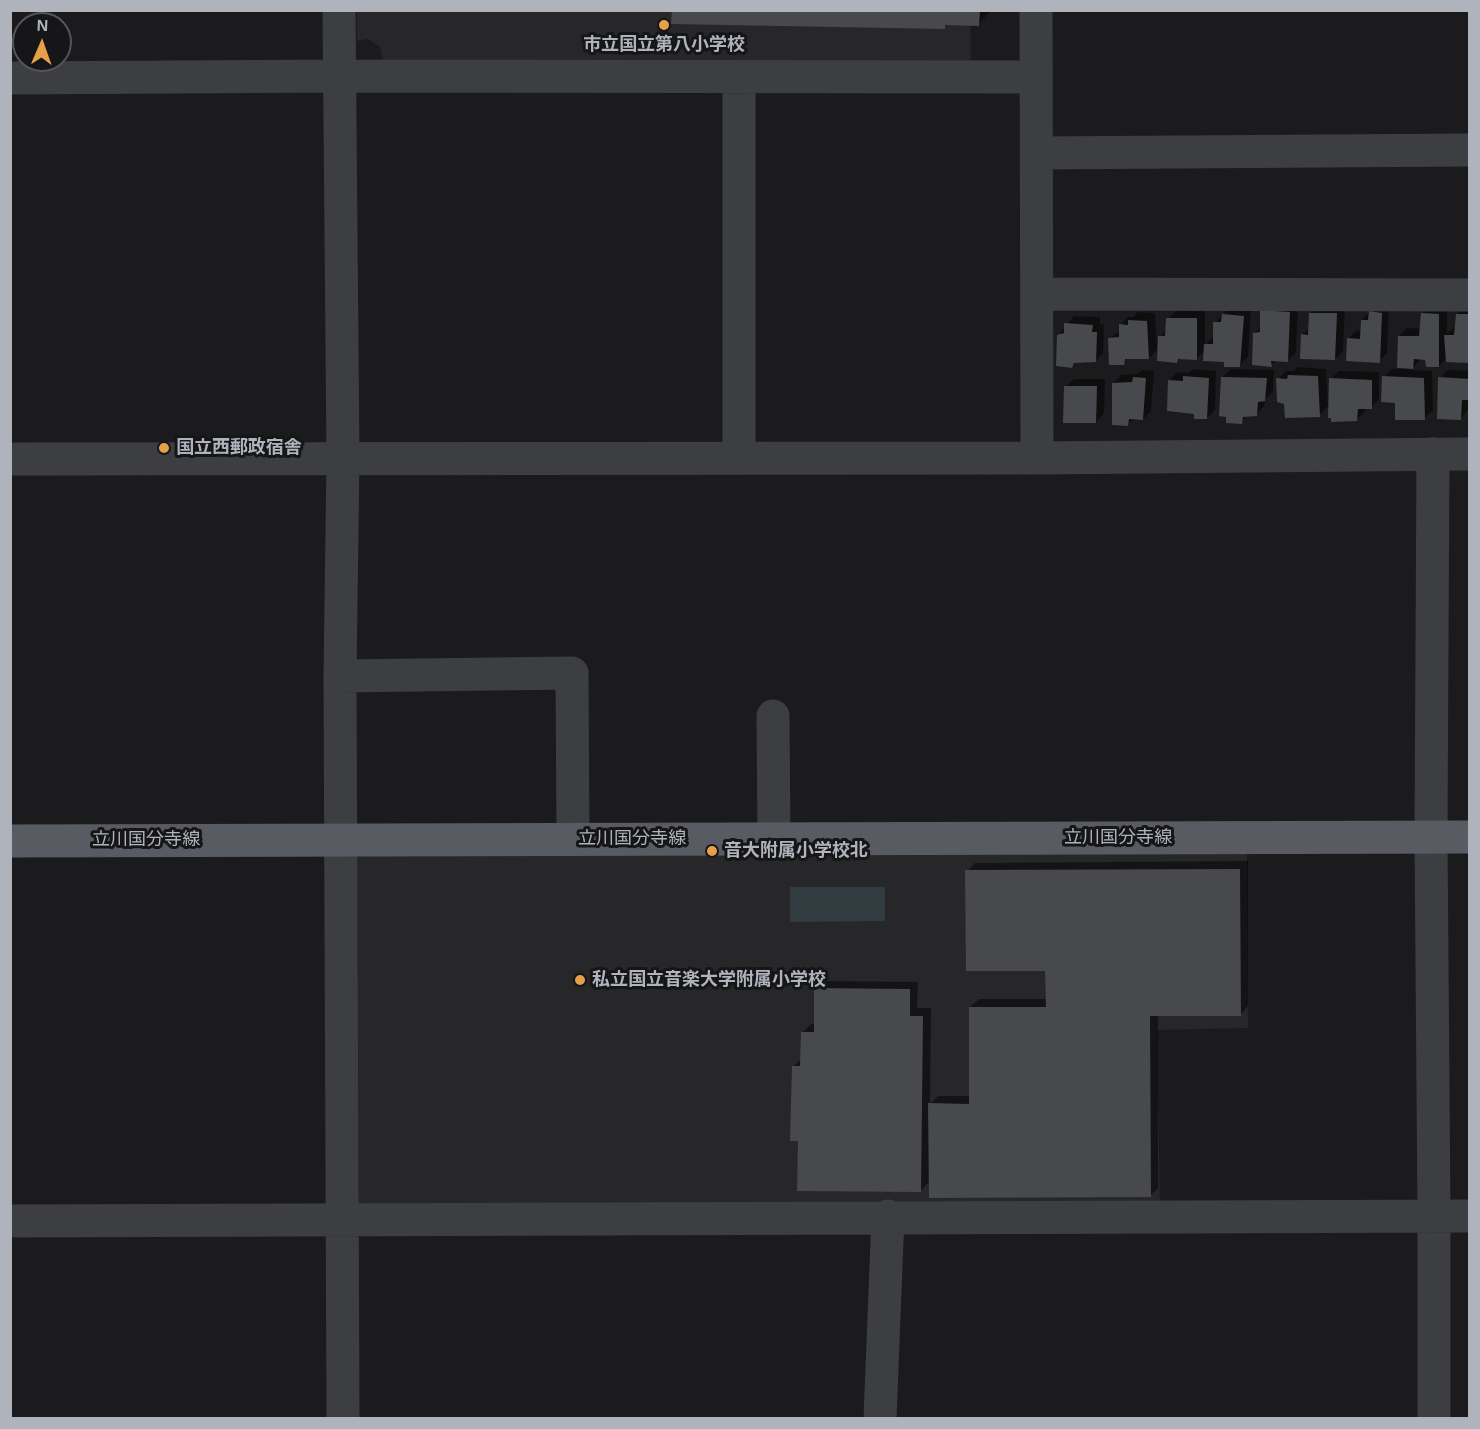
<!DOCTYPE html>
<meta charset="utf-8">
<style>
body{margin:0}
#map{position:relative;width:1480px;height:1429px;overflow:hidden;background:#1b1b1d;font-family:Arial,sans-serif}
canvas{display:block}
.frame{position:absolute;inset:0;border:12px solid #afb4bc;pointer-events:none}
.north{position:absolute;left:12px;top:12px;width:60px;height:60px;box-sizing:border-box;background:#161618;border:2px solid #53555a;border-radius:50%;rotate:2deg;font-size:16px;font-weight:700;line-height:24px;text-align:center;color:#afb4bc}
.north::after{content:'';display:block;margin:auto;width:21px;height:27px;background:#e6a04a;clip-path:polygon(50% 0,100% 100%,50% 72%,0 100%)}
</style>
<div id="map">
<canvas width="1480" height="1429"></canvas>
<div class="frame"></div>
<div class="north">N</div>
</div>
<script>
const g = document.querySelector('canvas').getContext('2d');
g.lineJoin = 'round';
function paint(path, color) { g.fillStyle = color; g.fill(path, 'evenodd'); }
const toPath = rows => new Path2D(rows.map(r => 'M' + r).join(''));
function strokePath(path, color, width, dash) { g.strokeStyle = color; g.lineWidth = width; g.lineCap = dash ? 'butt' : 'round'; g.setLineDash(dash || []); g.stroke(path); }
function label(font, color, halo, rows, align = 'center') {
  g.font = font + ' Arial,"Noto Sans JP",sans-serif'; g.lineWidth = 6; g.setLineDash([]); g.textBaseline = 'middle'; g.strokeStyle = halo; g.fillStyle = color; for (const [text, x, y, turn = 0] of rows) {
    g.save(); g.translate(x, y); g.rotate((+turn || 0) * Math.PI / 180); g.textAlign = isNaN(turn) ? turn : align; if (halo) g.strokeText(text, 0, 0); g.fillText(text, 0, 0); g.restore();
  }
}
const built = toPath([
 [970,10,971,67,383,63,380,47,368,39,357,41,357,11],
 [1247,852,1248,1028,1157,1030,1160,1205,359,1208,357,854]
]);
const water = toPath([
 [790,887,885,887,885,921,790,922]
]);
const shadow = toPath([
 [673,10,991,10,979,24,948,23,944,27],
 [1298,304,1296,352,1287,361,1276,360,1271,365,1254,334,1262,326,1262,311],
 [1378,304,1389,305,1387,353,1379,361,1348,339,1356,331,1362,331,1362,320],
 [1319,305,1345,306,1343,351,1335,359,1302,335,1310,328,1311,313],
 [1231,306,1251,308,1248,357,1240,365,1205,350,1197,358,1181,357,1177,362,1160,337,1167,329,1168,319,1176,311,1205,310,1205,345,1214,336,1215,323],
 [1430,306,1447,306,1447,334,1454,327,1456,327,1457,314,1465,306,1470,306,1470,362,1447,358,1439,366,1426,359,1421,359,1410,370,1432,371,1433,410,1425,418,1397,401,1384,377,1392,369,1398,369,1399,336,1407,328,1421,329,1422,314],
 [1138,312,1155,313,1157,350,1149,358,1129,357,1123,363,1110,339,1120,330,1120,325,1128,317,1133,317],
 [1074,316,1100,317,1100,324,1104,325,1103,353,1095,361,1076,362,1072,366,1059,335],
 [1297,367,1326,369,1328,406,1319,415,1285,403,1278,379,1286,371,1294,371],
 [1193,369,1216,371,1215,410,1207,418,1196,413,1169,381,1177,372,1189,373],
 [1231,369,1274,370,1273,392,1265,399,1264,406,1256,415,1248,415,1241,422,1223,377],
 [1142,370,1154,371,1151,411,1143,419,1134,418,1127,425,1113,384,1121,375,1138,374],
 [1448,370,1470,371,1468,410,1460,419,1440,378],
 [1339,371,1379,372,1379,399,1371,407,1365,408,1365,411,1357,419,1331,379],
 [1074,379,1105,379,1104,413,1096,422,1065,387],
 [1248,861,1248,1006,1240,1015,1158,1015,1158,1188,1150,1196,930,1181,920,1191,800,1139,793,1067,802,1058,803,1032,811,1024,815,1024,816,989,824,981,918,982,917,1008,931,1008,930,1104,938,1096,971,1096,970,1007,979,999,1047,999,1047,969,967,871,975,863]
]);
const building = toPath([
 [672,10,980,10,979,26,945,25,945,29,671,24],
 [1260,310,1290,312,1288,362,1271,361,1272,367,1252,365,1253,333,1260,332],
 [1369,311,1382,313,1380,363,1346,361,1347,338,1360,339,1361,320,1368,320],
 [1309,313,1337,313,1335,360,1300,359,1301,334,1308,335],
 [1421,313,1439,314,1439,367,1426,367,1425,360,1414,359,1413,369,1397,368,1398,336,1419,336],
 [1222,314,1244,316,1240,367,1224,367,1224,362,1203,361,1204,344,1213,344,1213,322,1221,322],
 [1456,314,1470,314,1470,363,1446,362,1444,335,1454,335],
 [1166,318,1197,318,1197,360,1178,359,1177,363,1157,361,1158,336,1165,336],
 [1128,320,1147,321,1149,359,1125,359,1124,365,1109,365,1108,338,1119,337,1119,324,1128,325],
 [1064,323,1093,325,1092,332,1097,332,1096,362,1074,363,1072,368,1056,366,1057,335,1064,333],
 [1288,375,1318,376,1320,417,1285,418,1284,404,1277,402,1276,378,1287,379],
 [1183,376,1209,378,1207,419,1194,419,1194,414,1167,411,1168,380,1183,381],
 [1382,376,1424,378,1425,420,1395,420,1395,403,1381,402],
 [1133,377,1146,378,1143,420,1129,419,1128,426,1112,425,1112,383,1132,382],
 [1221,377,1267,378,1265,401,1258,402,1257,416,1243,417,1242,424,1226,423,1226,417,1219,416],
 [1438,377,1470,379,1470,400,1462,400,1461,420,1437,419],
 [1329,378,1372,380,1372,409,1358,409,1357,421,1331,422,1331,418,1328,418],
 [1064,386,1097,386,1096,423,1063,423],
 [1240,869,1241,1016,1150,1016,1151,1197,929,1198,928,1103,969,1104,969,1007,1046,1007,1045,971,966,971,965,870],
 [814,988,910,989,910,1016,923,1016,921,1192,797,1191,798,1141,790,1141,792,1066,800,1066,801,1032,814,1032]
]);
const minor = toPath([
 [339,10,343,458,340,676,343,1418],
 [1036,10,1037,458],
 [10,78,339,76,1036,77],
 [739,78,739,458],
 [1036,153,1470,150],
 [1037,294,1470,295],
 [1433,454,1431,837,1434,1216,1434,1418],
 [10,459,1037,458,1470,454],
 [340,676,572,673,573,839],
 [773,716,774,839],
 [10,1221,1470,1216],
 [880,1418,888,1216]
]);
const major = toPath([
 [10,841,1470,837]
]);
const markers = [
 [664,25,6,"#e6a04a"],
 [164,448,6,"#e6a04a"],
 [712,851,6,"#e6a04a"],
 [580,980,6,"#e6a04a"]
];
const poiNames = [
 ["市立国立第八小学校",664,45,"center"],
 ["国立西郵政宿舎",176,448],
 ["音大附属小学校北",724,851],
 ["私立国立音楽大学附属小学校",592,980]
];
const streetNames = [
 ["立川国分寺線",1118,838],
 ["立川国分寺線",632,839],
 ["立川国分寺線",146,840]
];
paint(built, '#27272a');
paint(water, '#313c41');
paint(shadow, '#0007');
paint(building, '#48494d');
strokePath(minor, '#3c3e42', 33);
strokePath(major, '#585b61', 33);
for (const [x, y, r, color] of markers) { const dot = new Path2D(); dot.arc(x, y, r, 0, 2 * Math.PI); g.fillStyle = color; g.fill(dot); strokePath(dot, '#161618', 2); }
label('bold 18px', '#afb4bc', '#161618', poiNames, 'left');
label('18px', '#afb4bc', '#161618', streetNames);
</script>
